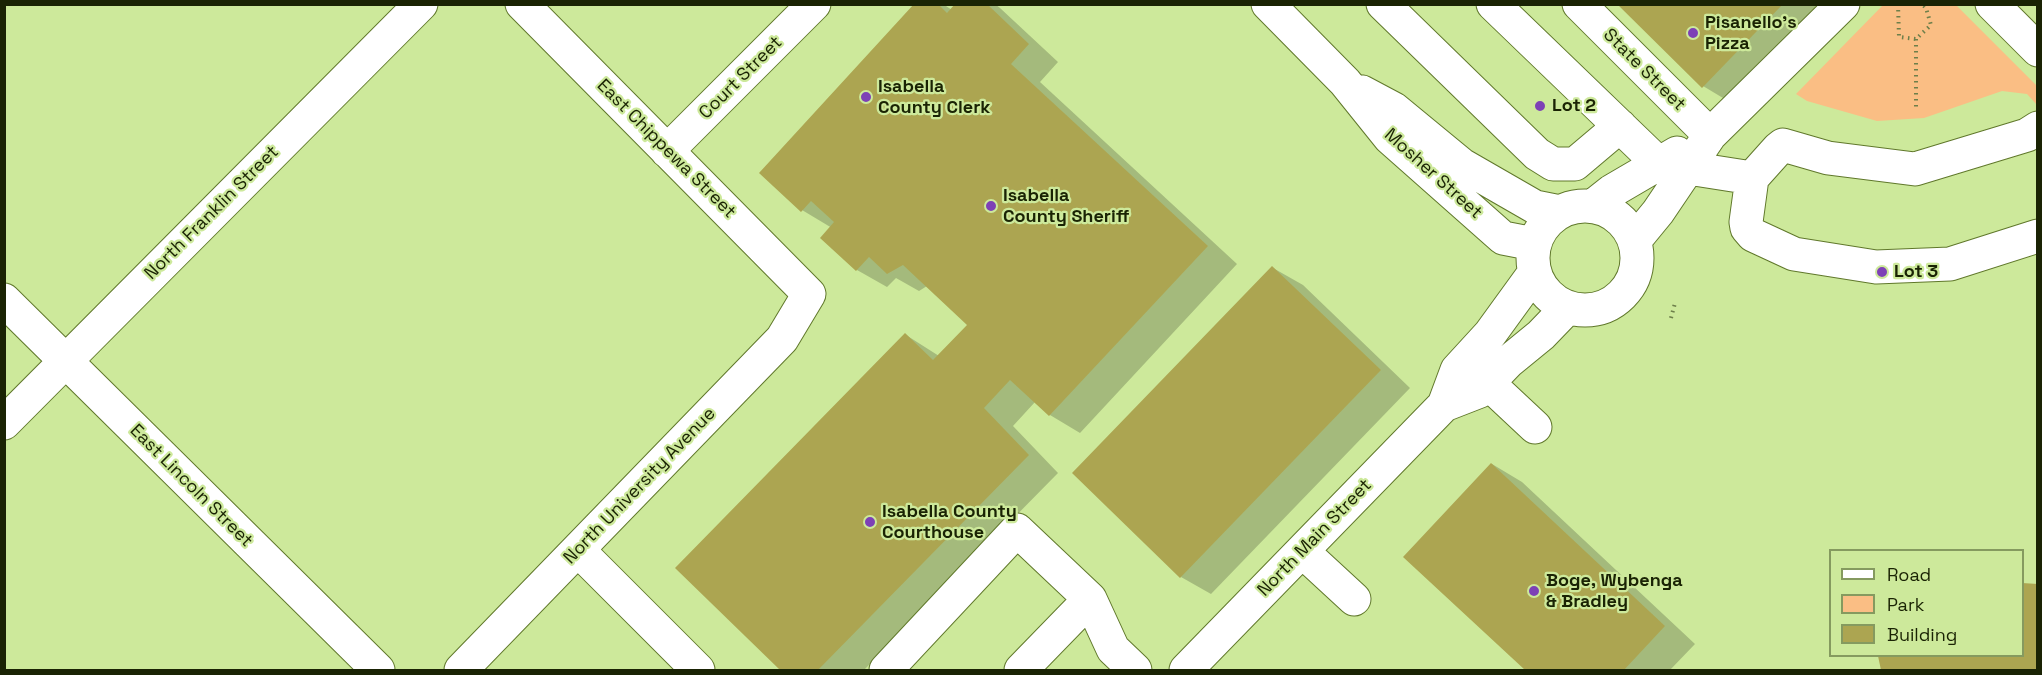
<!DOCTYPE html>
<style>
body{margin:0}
#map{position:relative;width:2042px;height:675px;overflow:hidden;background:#cde99b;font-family:"Space Grotesk",sans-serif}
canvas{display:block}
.frame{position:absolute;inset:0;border:6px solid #1a2304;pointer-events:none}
.legend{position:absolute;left:1829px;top:549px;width:195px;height:108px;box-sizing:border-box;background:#cde99b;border:2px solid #859a5f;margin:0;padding:8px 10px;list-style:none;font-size:18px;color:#1a2304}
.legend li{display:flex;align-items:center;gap:12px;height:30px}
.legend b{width:30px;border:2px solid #859a5f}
</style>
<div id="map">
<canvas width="2042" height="675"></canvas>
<div class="frame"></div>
<ul class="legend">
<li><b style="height:8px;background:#fff"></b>Road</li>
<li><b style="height:16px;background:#fabe84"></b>Park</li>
<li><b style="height:16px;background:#aca551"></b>Building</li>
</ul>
</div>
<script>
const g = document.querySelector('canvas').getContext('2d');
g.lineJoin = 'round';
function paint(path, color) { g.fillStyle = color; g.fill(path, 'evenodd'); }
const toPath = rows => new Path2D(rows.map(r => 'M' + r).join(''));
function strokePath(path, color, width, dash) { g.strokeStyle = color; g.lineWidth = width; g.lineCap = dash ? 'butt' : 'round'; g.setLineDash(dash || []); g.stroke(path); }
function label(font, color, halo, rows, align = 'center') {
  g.font = font + ' "Space Grotesk",sans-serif'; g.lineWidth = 4.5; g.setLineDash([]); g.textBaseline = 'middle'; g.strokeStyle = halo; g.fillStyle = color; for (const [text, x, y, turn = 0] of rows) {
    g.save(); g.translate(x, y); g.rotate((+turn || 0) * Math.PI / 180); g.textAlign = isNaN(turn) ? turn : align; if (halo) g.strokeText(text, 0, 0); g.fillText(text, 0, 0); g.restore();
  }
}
const green = toPath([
 [1956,5,2037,86,2037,105,2027,94,2002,91,1924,118,1877,121,1807,101,1796,94,1883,5]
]);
const shadow = toPath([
 [916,4,943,4,952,10,957,4,995,4,1000,8,1058,62,1040,82,1237,264,1080,433,1050,415,1035,402,1013,426,1058,473,864,670,782,670,677,568,906,335,939,356,969,325,927,286,919,291,896,278,887,287,857,270,822,238,832,228,802,210],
 [1619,4,1830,4,1733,104,1703,86],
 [1273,268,1303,285,1410,388,1211,594,1181,577],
 [1492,464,1522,482,1695,644,1670,670,1526,670,1405,557],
 [2038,585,2038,670,1883,670,1880,656,2022,656]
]);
const building = toPath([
 [914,4,938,4,947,13,955,4,987,4,1029,44,1011,64,1208,246,1049,416,1010,380,984,408,1029,455,818,670,780,670,675,568,905,333,933,360,967,325,903,265,887,274,869,257,856,271,820,238,834,222,811,201,801,212,759,173],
 [1617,4,1783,4,1702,88],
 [1272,266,1381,370,1180,578,1072,473],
 [1491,463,1665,626,1624,670,1525,670,1403,557],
 [2022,583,2038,584,2038,670,1881,670,1878,656,2022,656]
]);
const path = toPath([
 [1898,4,1899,37,1916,39,1931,25,1926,8,1922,4],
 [1916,39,1916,110],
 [1671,318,1675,303]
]);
const minor = toPath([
 [1268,4,1345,82,1390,138,1503,238,1534,244],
 [1383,4,1537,154,1553,164,1575,164,1620,126],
 [1493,4,1658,163],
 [1579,4,1710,135],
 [1992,4,2038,50],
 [1362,92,1394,109,1462,165,1535,207,1560,212],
 [667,151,814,4],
 [1688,168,1752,178,1778,149,1783,145,1828,158,1915,169,2027,135,2038,128],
 [1752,178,1746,222,1747,228,1753,235,1794,254,1876,267,1950,264,2038,236],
 '1533 258a52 52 0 1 1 104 0a52 52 0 1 1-104 0Z',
 [1593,206,1612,191,1677,153],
 [1635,240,1658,212,1710,135,1843,4],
 [4,300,378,670],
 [1488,383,1535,427],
 [1444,405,1480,391,1508,362,1541,335,1568,307],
 [4,423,421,4],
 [578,550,698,670],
 [1302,551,1354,599],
 [1090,599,1113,649,1135,670],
 [461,670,782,339,809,294,522,4],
 [886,670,1017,530,1090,599,1021,670],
 [1186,670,1444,405,1457,370,1490,334,1535,272]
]);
const markers = [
 [1693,33,6,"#7d41b6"],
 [866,97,6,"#7d41b6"],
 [1540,106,6,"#7d41b6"],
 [991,206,6,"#7d41b6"],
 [1882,272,6,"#7d41b6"],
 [870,522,6,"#7d41b6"],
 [1534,591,6,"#7d41b6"]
];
const poiNames = [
 ["Pisanello's",1705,23],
 ["Pizza",1705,44],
 ["Isabella",878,87],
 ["County Clerk",878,108],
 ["Lot 2",1552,106],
 ["Isabella",1003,196],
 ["County Sheriff",1003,217],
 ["Lot 3",1894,272],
 ["Isabella County",882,512],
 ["Courthouse",882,533],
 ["Boge, Wybenga",1546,581],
 ["& Bradley",1546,602]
];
const streetNames = [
 ["State Street",1644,70,45],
 ["Court Street",741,78,-45],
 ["East Chippewa Street",666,149,45],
 ["Mosher Street",1433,174,42],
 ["North Franklin Street",212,213,-45],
 ["East Lincoln Street",191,486,45],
 ["North University Avenue",640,486,-46],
 ["North Main Street",1315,538,-46]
];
paint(green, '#fabe84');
paint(shadow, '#0003');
paint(building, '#aca551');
strokePath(minor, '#60782b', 35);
strokePath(path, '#6d7f4a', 4, [1.5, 4.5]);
strokePath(minor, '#fff', 33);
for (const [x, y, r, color] of markers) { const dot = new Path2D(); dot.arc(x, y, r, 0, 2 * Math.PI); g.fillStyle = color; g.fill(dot); strokePath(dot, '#cde99b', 2); }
label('bold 18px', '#1a2304', '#cde99b', poiNames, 'left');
label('18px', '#1a2304', '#cde99b', streetNames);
</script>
